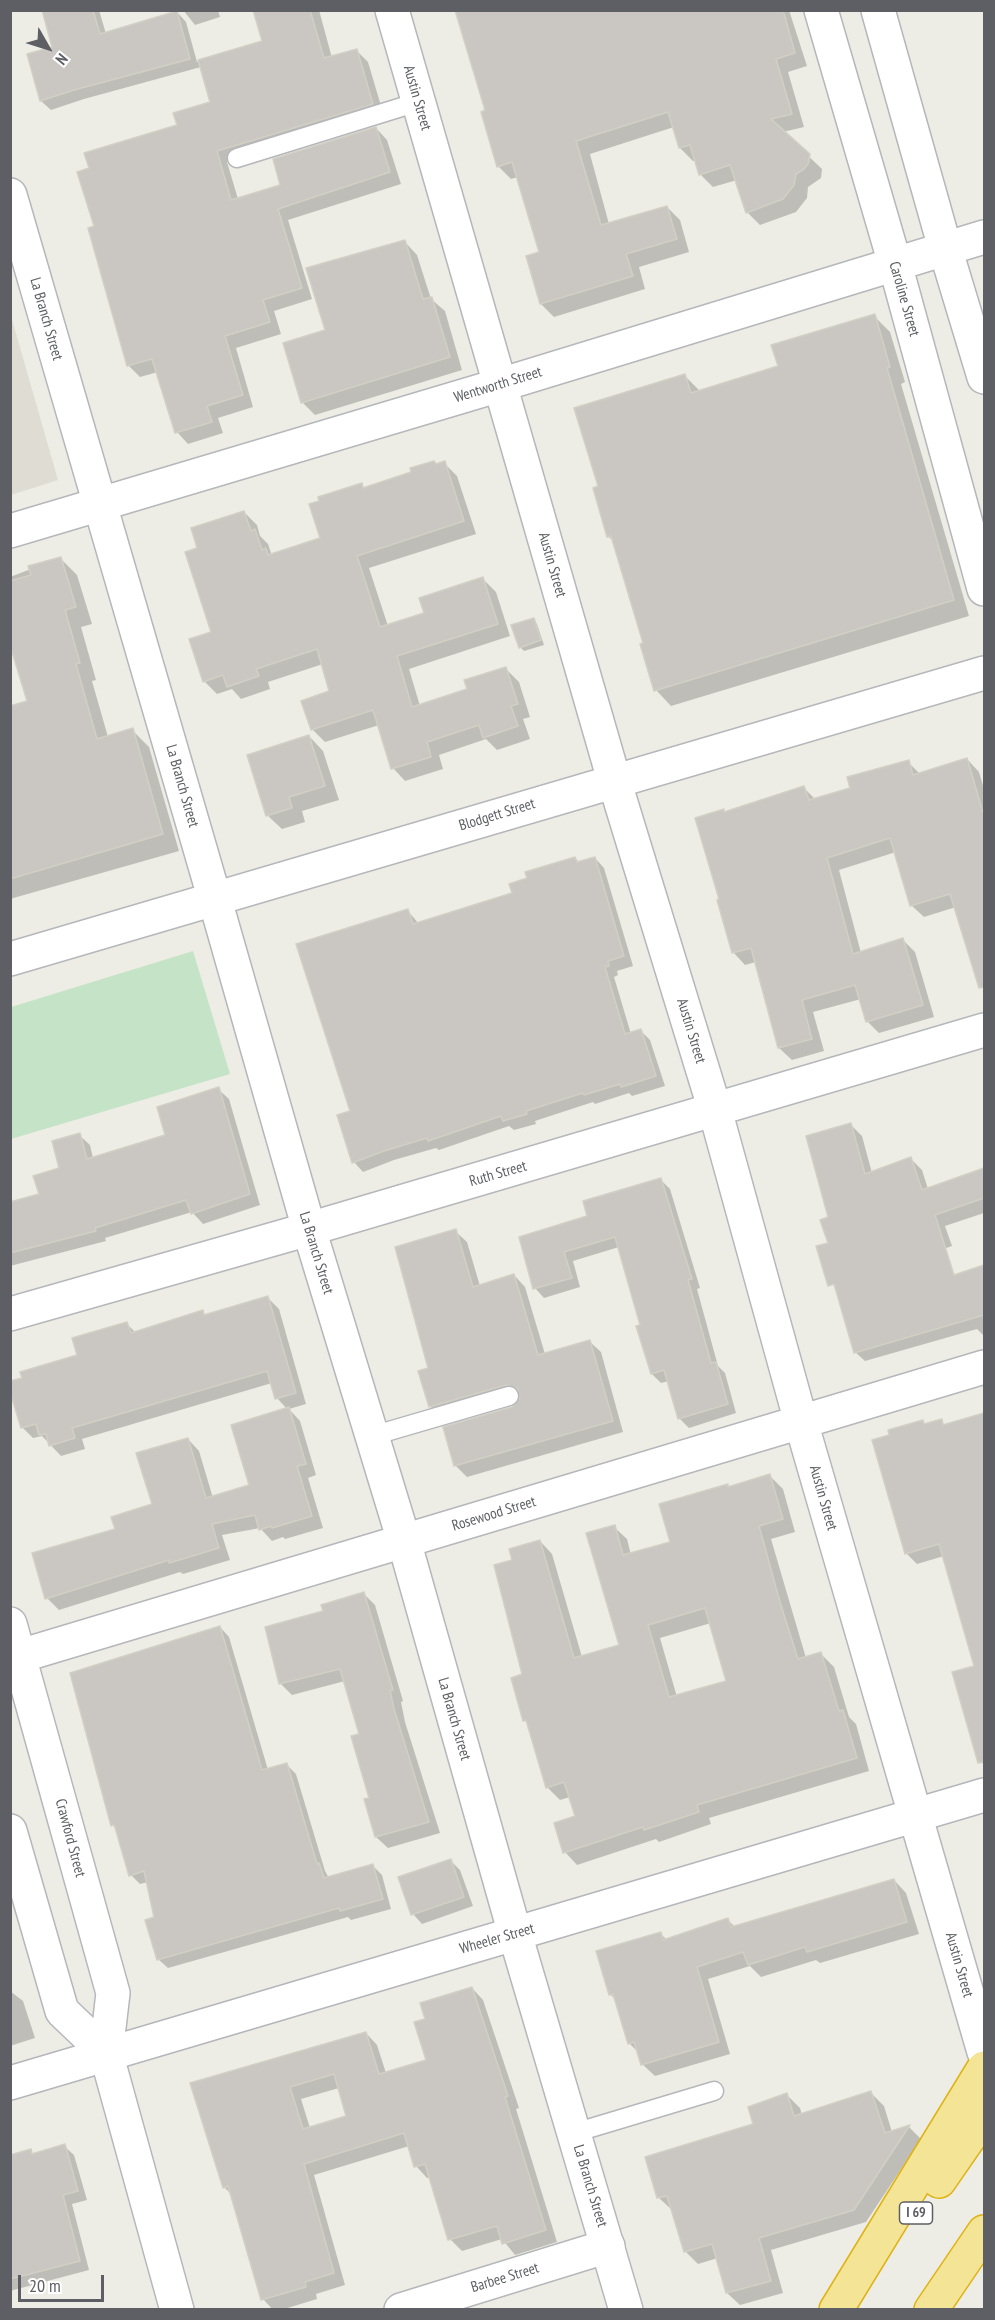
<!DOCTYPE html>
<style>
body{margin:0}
#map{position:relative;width:995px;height:2320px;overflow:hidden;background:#eeede5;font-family:"PT Sans Narrow",sans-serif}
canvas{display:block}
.frame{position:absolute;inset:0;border:12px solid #5d5f64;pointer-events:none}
.north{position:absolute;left:18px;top:18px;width:60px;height:60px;-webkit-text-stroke:4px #fff;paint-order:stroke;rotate:129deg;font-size:16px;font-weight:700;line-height:24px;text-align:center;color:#5d5f64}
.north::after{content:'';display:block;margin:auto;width:21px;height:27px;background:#5d5f64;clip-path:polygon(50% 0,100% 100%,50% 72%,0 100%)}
.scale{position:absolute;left:18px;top:2275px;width:86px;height:27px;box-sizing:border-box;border:3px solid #5d5f64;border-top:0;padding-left:8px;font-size:18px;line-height:21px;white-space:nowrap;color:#5d5f64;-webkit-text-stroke:4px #fff;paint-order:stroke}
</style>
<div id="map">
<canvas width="995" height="2320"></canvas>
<div class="frame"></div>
<div class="north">N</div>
<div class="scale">20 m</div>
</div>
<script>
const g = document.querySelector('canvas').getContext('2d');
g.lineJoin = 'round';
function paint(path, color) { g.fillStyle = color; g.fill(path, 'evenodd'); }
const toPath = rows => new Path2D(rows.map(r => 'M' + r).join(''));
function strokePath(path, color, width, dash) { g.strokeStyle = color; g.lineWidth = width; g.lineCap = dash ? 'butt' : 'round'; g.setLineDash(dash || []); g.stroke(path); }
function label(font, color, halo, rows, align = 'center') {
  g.font = font + ' "PT Sans Narrow",sans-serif'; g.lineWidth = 4.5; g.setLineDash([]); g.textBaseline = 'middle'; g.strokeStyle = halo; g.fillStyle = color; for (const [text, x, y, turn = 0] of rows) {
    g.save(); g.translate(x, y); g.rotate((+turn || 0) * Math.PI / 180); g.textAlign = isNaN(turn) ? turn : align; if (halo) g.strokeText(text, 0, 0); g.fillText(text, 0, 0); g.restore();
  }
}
const education = toPath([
 [11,316,58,480,11,495,10,495]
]);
const green = toPath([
 [193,951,230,1074,11,1139,11,1007]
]);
const shadow = toPath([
 [43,10,99,10,106,34,177,12,186,22,197,62,264,42,270,10,319,10,332,58,356,50,368,62,384,116,227,162,238,199,282,186,376,128,387,140,401,184,288,220,312,299,274,311,281,334,236,348,253,407,218,418,223,433,188,444,177,432,158,372,140,377,128,365,96,227,90,169,179,126,212,103,201,67,84,99,51,110,41,101,29,56,54,48],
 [183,10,218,10,220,17,195,25],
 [457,10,789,10,807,66,788,72,804,127,783,132,822,169,821,178,808,187,807,198,796,212,760,225,747,212,737,180,713,187,700,174,696,160,693,161,680,148,674,127,590,154,609,224,667,207,680,220,689,252,639,267,645,289,554,317,541,304,528,257,540,253,518,177,511,179,498,166,487,111],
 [405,242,417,255,431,299,445,311,462,370,315,415,302,402,327,331],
 [874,316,890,332,905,382,901,384,969,616,671,706,656,690,645,644,615,543,608,536,600,487,685,376,700,391,780,367],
 [444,463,457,476,476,534,369,568,388,626,426,614,483,579,496,592,510,636,409,669,420,706,469,690,506,669,519,682,530,717,523,719,530,739,497,750,486,739,439,755,443,769,405,781,393,768,379,725,325,742,312,729,331,692,323,664,268,682,270,689,241,699,232,689,217,694,204,681,213,633,199,549,244,512,257,525,260,536,268,544,272,556,322,539,361,485,365,489],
 [60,558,77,575,92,624,81,627,96,680,92,681,108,737,132,730,149,747,179,851,10,899,10,707,29,702,13,647,10,647,10,577],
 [533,619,537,624,544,645,524,651,520,647],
 [309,736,323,751,339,800,302,811,305,822,282,829,267,815],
 [967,759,979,772,984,789,984,961,981,962,956,907,924,917,911,905,896,852,839,870,861,953,903,940,915,952,934,1017,879,1033,867,1021,861,999,813,1012,824,1051,792,1060,779,1048,756,962,745,965,733,952,723,811,725,813,804,788,816,800,852,789,908,762,920,774],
 [575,858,580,863,595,858,604,868,633,966,617,971,618,975,614,977,631,1034,641,1031,650,1040,665,1086,632,1096,629,1093,595,1104,593,1102,535,1121,536,1124,514,1130,509,1126,439,1150,436,1148,394,1160,363,1172,354,1162,339,1116,352,1112,408,911,419,924,513,894],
 [218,1089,229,1099,260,1205,203,1224,192,1212,105,1238,106,1241,10,1266,10,1204,40,1196,61,1169,79,1135,90,1145,93,1158,167,1136],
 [851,1125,862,1136,872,1173,911,1159,922,1170,928,1189,984,1169,984,1213,945,1226,952,1246,837,1286,830,1244,830,1218],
 [660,1179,670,1189,700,1288,697,1289,718,1366,725,1373,736,1413,689,1428,679,1418,669,1381,661,1383,652,1374,642,1326,619,1247,573,1261,580,1287,544,1298,535,1288,589,1217],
 [455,1231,467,1242,480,1286,514,1275,525,1287,545,1354,589,1341,601,1352,623,1432,467,1477,456,1466,445,1428,513,1408,519,1404,521,1396,441,1418,430,1406,430,1369],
 [984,1267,984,1336,977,1329,865,1361,855,1352,843,1310],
 [268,1298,279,1309,306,1404,289,1409,300,1421,316,1475,308,1478,323,1528,285,1539,283,1537,272,1541,260,1528,222,1535,230,1560,183,1574,180,1572,59,1610,47,1598,117,1530,153,1505,188,1439,199,1451,213,1498,251,1486,287,1409,277,1398,272,1383,82,1439,85,1449,61,1456,42,1436,33,1438,22,1427,79,1356,127,1324,136,1333,202,1312,206,1316],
 [984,1415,984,1739,981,1740,976,1667,944,1556,917,1564,906,1553,891,1436,923,1422,926,1425,941,1421,946,1426],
 [770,1476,783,1489,795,1532,771,1539,806,1658,821,1654,834,1667,849,1717,856,1724,869,1771,709,1818,711,1824,659,1842,656,1839,577,1865,565,1852,577,1817,570,1797,560,1800,547,1787,529,1725,524,1720,524,1675,514,1561,540,1541,552,1554,582,1657,620,1646,614,1527,627,1539,631,1555,672,1543,727,1486,729,1488],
 [711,1623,728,1682,677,1697,660,1638],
 [364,1594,375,1605,403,1701,401,1702,405,1722,440,1833,388,1848,376,1837,361,1735,345,1681,292,1695,281,1684,267,1628,325,1612],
 [220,1627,229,1637,268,1770,287,1765,296,1774,325,1871,329,1878,373,1866,382,1875,391,1909,351,1920,348,1917,168,1968,158,1959,156,1918,148,1882,140,1884,131,1875,118,1830,112,1825],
 [451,1861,460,1870,473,1906,422,1924,413,1914],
 [894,1880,906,1893,919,1934,820,1963,816,1960,761,1977,750,1966,708,1979,730,2054,655,2076,642,2064,639,2053,629,2043,617,2001,610,1994,660,1933,667,1940,728,1920,735,1927],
 [472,1988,483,2000,519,2108,516,2109,557,2242,515,2255,502,2239,462,2251,450,2239,431,2177,427,2178,416,2166,409,2146,314,2175,345,2285,316,2294,317,2299,281,2310,273,2310,263,2299,232,2195,224,2187,192,2084,366,2033,377,2045,386,2073,427,2061,427,2020],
 [339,2088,348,2117,310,2128,301,2099],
 [10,1991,23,2001,35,2038,10,2046],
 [871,2093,884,2106,892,2132,909,2127,921,2139,866,2222,771,2250,783,2293,740,2305,727,2293,718,2258,698,2264,685,2251,672,2210,659,2198,647,2158,755,2125,787,2095,800,2108,802,2115],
 [64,2146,74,2155,87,2200,72,2204,89,2270,10,2291,10,2156,30,2151,34,2154]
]);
const building = toPath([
 [42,10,93,10,100,34,177,11,190,59,74,90,40,101,27,54,52,47,42,10],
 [253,10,310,10,324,58,357,49,373,104,217,151,231,200,280,185,273,159,376,127,390,172,278,209,302,288,263,300,270,322,225,336,243,395,207,406,212,422,175,433,152,359,127,366,88,228,94,226,77,172,89,168,84,153,177,125,173,113,210,102,198,60,262,41,253,10],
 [455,10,783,10,795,53,776,59,792,114,771,119,810,154,808,164,804,169,796,174,794,185,783,199,746,213,730,165,699,175,690,145,679,148,668,112,576,141,601,225,667,206,677,239,626,254,633,276,540,304,526,256,539,252,512,162,497,167,481,112,485,110,455,10],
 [405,240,423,299,432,297,450,357,301,403,283,343,325,330,306,268,405,240],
 [875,314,890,367,887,368,954,600,654,691,640,644,643,643,611,536,607,537,593,488,598,486,574,408,685,374,691,393,778,366,771,345,875,314],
 [434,461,436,464,445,461,464,521,357,556,380,627,424,613,419,598,483,577,498,624,397,656,412,707,467,689,464,680,506,667,518,704,511,706,518,726,483,738,479,725,427,742,431,757,391,769,373,710,311,730,301,701,329,691,317,649,256,669,259,676,227,687,223,675,203,682,189,639,211,632,185,552,197,548,191,528,244,511,251,531,255,529,262,550,266,548,268,555,320,538,309,504,319,501,318,497,362,483,363,488,411,472,410,468,434,461],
 [61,557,76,607,65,610,80,663,76,664,97,739,133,728,163,834,10,879,10,706,27,701,10,645,10,581,31,575,28,566,61,557],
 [534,618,541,640,519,648,511,625,534,618],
 [309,735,325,786,289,797,292,808,266,816,247,755,309,735],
 [967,758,984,816,984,987,979,988,950,894,910,906,890,838,827,858,853,954,903,938,923,1005,866,1022,855,985,802,1000,812,1039,778,1048,751,948,732,953,717,900,719,899,695,818,724,809,724,812,804,786,809,800,850,788,847,777,909,760,913,775,967,758],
 [575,857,577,862,595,857,624,956,608,961,609,966,605,967,625,1034,641,1029,656,1076,621,1087,620,1084,584,1095,583,1093,526,1111,527,1114,503,1121,501,1116,428,1141,427,1138,384,1151,352,1163,337,1115,350,1111,296,944,408,909,413,924,512,893,509,884,527,878,525,872,575,857],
 [219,1087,250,1194,191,1214,186,1200,95,1228,96,1231,10,1253,10,1202,39,1194,33,1176,59,1168,52,1141,80,1133,87,1159,165,1135,157,1107,219,1087],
 [851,1123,865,1174,911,1157,922,1190,984,1168,984,1198,935,1215,954,1275,984,1265,984,1315,854,1353,834,1284,828,1286,816,1246,828,1243,820,1220,828,1217,806,1136,851,1123],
 [661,1178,692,1279,688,1280,711,1363,716,1362,728,1404,678,1419,664,1370,651,1374,636,1326,640,1325,615,1237,564,1252,572,1278,533,1289,519,1237,587,1216,583,1201,661,1178],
 [456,1229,473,1287,514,1274,538,1355,590,1340,613,1421,454,1466,443,1427,512,1407,520,1398,517,1388,506,1385,429,1407,418,1371,428,1368,395,1247,456,1229],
 [268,1296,296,1393,275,1399,267,1371,72,1428,75,1438,49,1446,46,1434,39,1435,36,1424,21,1428,10,1392,10,1381,22,1378,20,1372,77,1355,72,1338,127,1322,131,1333,203,1310,204,1315,268,1296],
 [289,1407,306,1464,297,1466,312,1516,272,1528,271,1526,259,1530,255,1515,212,1524,219,1548,169,1563,169,1560,45,1599,32,1553,115,1529,111,1517,152,1504,136,1453,188,1438,206,1498,249,1485,231,1425,289,1407],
 [984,1413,984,1762,978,1763,952,1672,974,1666,939,1544,905,1554,872,1440,889,1435,888,1430,923,1420,924,1424,942,1419,943,1425,984,1413],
 [770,1474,783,1519,759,1526,780,1602,798,1659,821,1652,839,1711,843,1710,857,1758,697,1805,699,1812,644,1830,643,1827,563,1853,554,1823,575,1816,564,1782,546,1788,526,1720,523,1721,511,1678,522,1674,494,1565,512,1560,509,1549,540,1540,574,1658,619,1645,586,1533,615,1525,623,1555,670,1542,659,1504,728,1484,728,1487,770,1474],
 [705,1608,726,1681,669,1697,648,1625,705,1608],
 [364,1592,393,1690,390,1690,394,1709,429,1822,375,1837,364,1799,369,1798,351,1736,359,1734,340,1669,279,1684,265,1627,323,1611,321,1605,364,1592],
 [220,1626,262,1770,287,1763,317,1864,319,1863,324,1878,373,1864,383,1899,340,1911,339,1908,157,1960,145,1920,154,1917,144,1871,129,1876,114,1824,111,1826,70,1673,220,1626],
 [451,1859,464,1897,411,1915,398,1877,451,1859],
 [894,1879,907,1922,807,1952,805,1947,748,1965,743,1952,697,1967,719,2042,641,2065,634,2042,628,2044,613,1994,609,1995,596,1951,661,1932,663,1940,728,1918,731,1927,894,1879],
 [472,1987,508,2096,505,2097,546,2230,502,2244,497,2226,448,2240,425,2164,414,2167,404,2133,304,2164,334,2273,305,2282,306,2287,261,2300,228,2186,223,2188,190,2083,366,2032,379,2074,426,2060,414,2022,425,2019,420,2003,472,1987],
 [334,2074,346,2116,303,2129,290,2087,334,2074],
 [871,2091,885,2133,910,2125,854,2210,759,2238,771,2281,726,2293,712,2244,684,2252,667,2196,657,2198,645,2157,753,2124,748,2107,787,2093,794,2116,871,2091],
 [65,2144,78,2191,63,2195,80,2261,10,2279,10,2155,31,2149,32,2154,65,2144]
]);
const service = toPath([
 [237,158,418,102],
 [372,1436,509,1396],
 [574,2133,714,2091]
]);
const minor = toPath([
 [392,10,614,780,715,1110,801,1422,984,2052],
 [821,10,895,264,984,589],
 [878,10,945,248,984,377],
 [10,531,500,385,984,237],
 [10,1314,309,1229,984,1030],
 [10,1624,113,1993,106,2053,177,2310],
 [10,1671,20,1656,984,1367],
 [10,1831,62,2011,106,2053],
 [401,2310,608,2246]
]);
const tertiary = toPath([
 [10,195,215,900,309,1229,404,1541,515,1934,626,2310],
 [10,959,984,673]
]);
const secondary = toPath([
 [10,2083,984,1795]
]);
const motorway = toPath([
 [939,2181,984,2116],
 [836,2310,984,2068],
 [931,2310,984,2232]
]);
const shields = [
 [916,2213,33]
];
const shieldNames = [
 ["I 69",916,2213]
];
const streetNames = [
 ["Austin Street",417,98,74],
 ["Caroline Street",904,299,74],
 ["La Branch Street",46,319,74],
 ["Wentworth Street",498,385,-17],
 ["Austin Street",552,565,74],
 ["La Branch Street",182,786,74],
 ["Blodgett Street",497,815,-17],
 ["Austin Street",691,1031,73],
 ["Ruth Street",498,1174,-16],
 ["La Branch Street",316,1253,73],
 ["Austin Street",823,1498,74],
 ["Rosewood Street",494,1514,-17],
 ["La Branch Street",454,1719,74],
 ["Crawford Street",70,1838,75],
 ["Wheeler Street",497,1939,-16],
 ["Austin Street",959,1965,74],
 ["La Branch Street",590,2186,73],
 ["Barbee Street",505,2278,-17]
];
paint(education, '#dedcd3');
paint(green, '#c4e3c7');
paint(shadow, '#0003');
paint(building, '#cac7c2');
strokePath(building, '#d2cfc4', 1.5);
strokePath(service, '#b5b7bb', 21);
strokePath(minor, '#b5b7bb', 36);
strokePath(tertiary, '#b5b7bb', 36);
strokePath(secondary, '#b4b6bb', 36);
strokePath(motorway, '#dfb214', 36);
strokePath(service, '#fff', 18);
strokePath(minor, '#fff', 33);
strokePath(tertiary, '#fff', 33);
strokePath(secondary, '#fff', 33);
strokePath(motorway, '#f4e496', 33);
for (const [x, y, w] of shields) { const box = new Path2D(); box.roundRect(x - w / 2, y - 11, w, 22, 4.5); g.fillStyle = '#fff'; g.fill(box); strokePath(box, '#5d5f64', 1.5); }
label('bold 14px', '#5d5f64', null, shieldNames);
label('15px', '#5d5f64', '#fff', streetNames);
</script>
